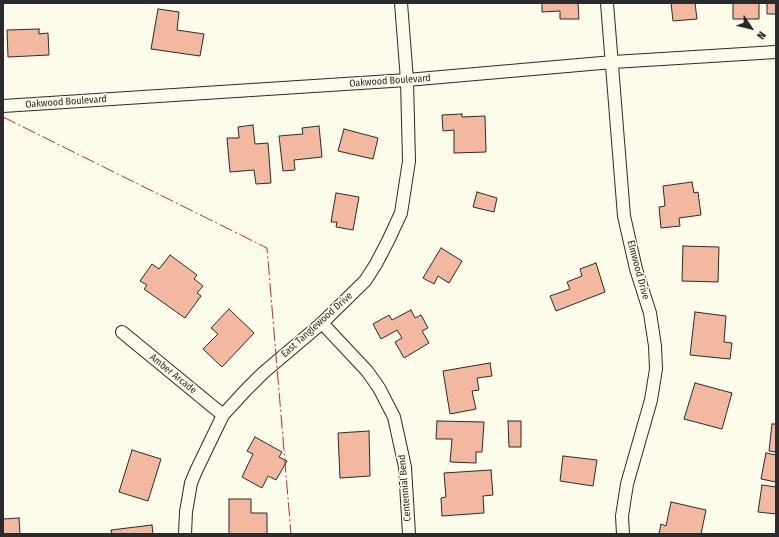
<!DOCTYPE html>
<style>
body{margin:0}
#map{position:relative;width:779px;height:537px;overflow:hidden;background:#fdfbea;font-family:"Fira Sans Condensed",sans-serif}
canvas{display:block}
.frame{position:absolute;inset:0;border:4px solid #2b2b2b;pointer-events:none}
.north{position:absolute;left:731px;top:8px;width:40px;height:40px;-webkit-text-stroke:3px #fdfbea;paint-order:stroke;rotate:125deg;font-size:11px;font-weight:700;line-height:16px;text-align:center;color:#2b2b2b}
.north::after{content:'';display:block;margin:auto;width:14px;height:18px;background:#2b2b2b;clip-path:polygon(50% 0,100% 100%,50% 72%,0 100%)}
</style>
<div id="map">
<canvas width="779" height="537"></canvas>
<div class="frame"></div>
<div class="north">N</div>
</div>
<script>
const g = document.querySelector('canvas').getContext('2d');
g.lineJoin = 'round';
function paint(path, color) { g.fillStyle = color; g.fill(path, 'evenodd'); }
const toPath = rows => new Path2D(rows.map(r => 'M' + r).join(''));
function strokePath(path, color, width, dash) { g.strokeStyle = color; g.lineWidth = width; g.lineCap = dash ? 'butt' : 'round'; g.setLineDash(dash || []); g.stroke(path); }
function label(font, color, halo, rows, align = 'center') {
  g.font = font + ' "Fira Sans Condensed",sans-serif'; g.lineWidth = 3; g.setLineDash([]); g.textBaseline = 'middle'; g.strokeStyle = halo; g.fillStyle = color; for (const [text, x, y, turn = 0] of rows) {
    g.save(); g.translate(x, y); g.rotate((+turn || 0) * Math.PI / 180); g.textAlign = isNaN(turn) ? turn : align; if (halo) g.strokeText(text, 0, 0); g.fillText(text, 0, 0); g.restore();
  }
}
const building = toPath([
 [542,3,578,3,579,19,560,19,560,11,542,12,542,3],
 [671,3,695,3,697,19,673,21,671,3],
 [733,3,759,3,759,19,733,19,733,3],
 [767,3,776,3,776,14,767,14,767,3],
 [158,9,179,12,177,30,204,34,200,56,151,49,158,9],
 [39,29,39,34,48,33,49,55,8,57,7,30,39,29],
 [462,114,462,117,485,116,486,152,454,153,454,130,443,131,442,115,462,114],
 [253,125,255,144,268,143,271,183,256,184,254,170,230,172,227,138,239,138,238,127,253,125],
 [319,126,322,157,294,160,295,170,283,171,279,136,303,134,302,128,319,126],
 [344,129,378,138,373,159,338,151,344,129],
 [692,182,694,193,698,192,701,215,679,218,680,226,661,228,659,207,665,206,663,186,692,182],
 [477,192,497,198,494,212,473,207,477,192],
 [336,193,359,197,353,230,336,227,337,222,331,222,336,193],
 [683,246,719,247,718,282,682,281,683,246],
 [441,248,462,261,449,283,438,276,434,284,423,278,441,248],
 [170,255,197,275,194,279,203,286,197,293,201,296,185,318,144,289,147,285,140,281,152,264,159,269,170,255],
 [596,263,605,292,556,311,550,296,570,289,567,282,582,276,580,269,596,263],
 [229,309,254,333,222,367,203,349,218,334,211,328,229,309],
 [411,310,415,318,421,315,428,328,422,331,429,343,404,358,395,342,402,338,397,330,381,339,373,324,389,315,392,320,411,310],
 [695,312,726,316,724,342,732,343,730,359,690,355,695,312],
 [490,363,492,376,477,378,479,390,472,391,476,409,450,414,443,371,490,363],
 [695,383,732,393,722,429,684,419,695,383],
 [437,421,484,422,482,452,476,452,476,463,450,462,452,439,436,439,437,421],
 [508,421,521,421,521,447,509,447,508,421],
 [772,424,776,424,776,452,769,451,772,424],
 [369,431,370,476,340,478,338,433,369,431],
 [255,437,282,452,279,457,287,461,276,480,268,476,262,488,242,477,253,454,247,451,255,437],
 [132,450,161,459,148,501,119,492,132,450],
 [766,453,776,455,776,482,761,479,766,453],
 [563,456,597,460,593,486,560,481,563,456],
 [491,470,493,495,483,496,484,513,442,516,441,498,446,497,444,473,491,470],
 [762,485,776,487,776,514,758,512,762,485],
 [229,499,251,499,251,513,267,513,267,534,229,534,229,499],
 [671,502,706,510,701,534,659,534,661,524,666,526,671,502],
 [19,518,20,534,3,534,3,519,19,518],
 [152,525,153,534,112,534,111,530,152,525]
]);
const minor = toPath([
 [607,3,624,216,636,269,650,313,655,346,656,369,651,400,627,484,622,516,623,534],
 [3,106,407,80,613,62,776,52],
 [322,323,367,371,379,388,394,417,405,467,409,534],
 [122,332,223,415],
 [185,534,186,512,191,483,196,471,223,415,245,391,263,373,322,323,365,281,376,264,388,241,401,213,409,161,407,80,401,3]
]);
const power = toPath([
 [3,117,267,248,291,534]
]);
const streetNames = [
 ["Oakwood Boulevard",390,81,-4],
 ["Oakwood Boulevard",66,102,-4],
 ["Elmwood Drive",638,270,75],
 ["East Tanglewood Drive",317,325,-42],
 ["Amber Arcade",173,374,39],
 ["Centennial Bend",405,488,-95]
];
paint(building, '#f2b8a0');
strokePath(building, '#2b2b2b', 1);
strokePath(minor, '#2b2b2b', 14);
strokePath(minor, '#fdfbea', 12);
strokePath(power, '#c62828', 1, [14, 3, 2, 3]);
label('10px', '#2b2b2b', '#fdfbea', streetNames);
</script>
